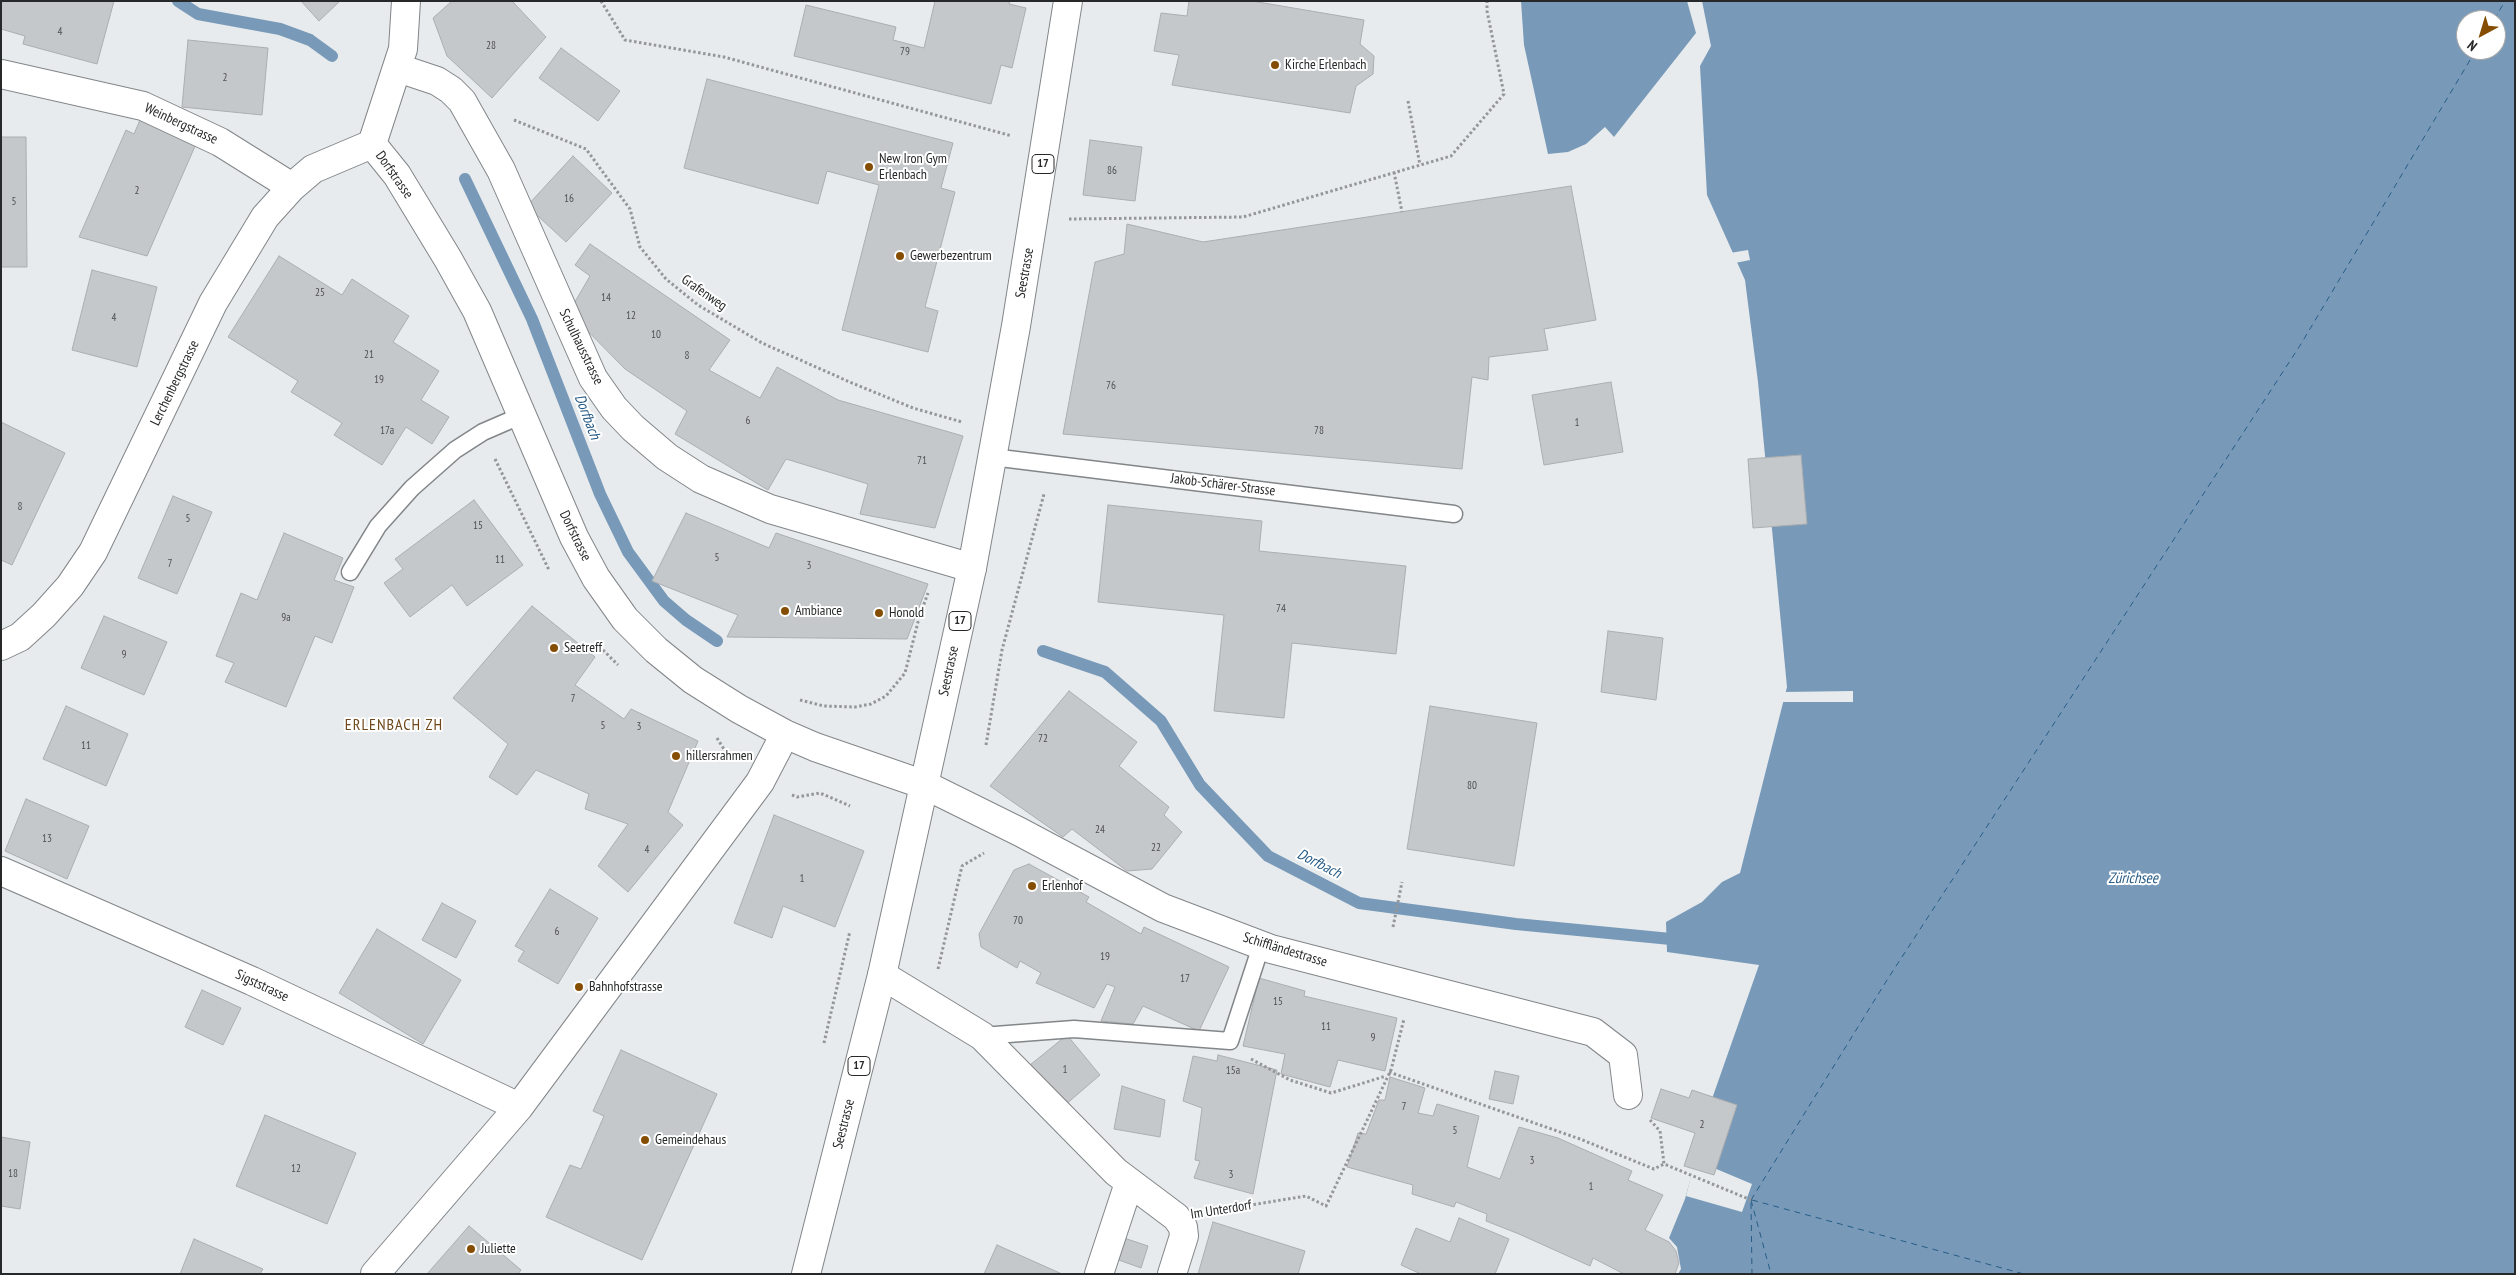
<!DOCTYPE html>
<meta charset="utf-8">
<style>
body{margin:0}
#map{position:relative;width:2516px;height:1275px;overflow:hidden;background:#e7ebee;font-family:"PT Sans Narrow",sans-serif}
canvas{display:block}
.frame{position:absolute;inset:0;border:2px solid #272829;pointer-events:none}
.north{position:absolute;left:2456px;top:10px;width:50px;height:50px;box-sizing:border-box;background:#fff;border:1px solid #a9a9a9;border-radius:50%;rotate:219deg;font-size:14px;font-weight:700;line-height:20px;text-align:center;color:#272829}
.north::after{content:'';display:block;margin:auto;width:18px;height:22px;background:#854d00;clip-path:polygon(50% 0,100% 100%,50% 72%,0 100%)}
</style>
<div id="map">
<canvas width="2516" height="1275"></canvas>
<div class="frame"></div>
<div class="north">N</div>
</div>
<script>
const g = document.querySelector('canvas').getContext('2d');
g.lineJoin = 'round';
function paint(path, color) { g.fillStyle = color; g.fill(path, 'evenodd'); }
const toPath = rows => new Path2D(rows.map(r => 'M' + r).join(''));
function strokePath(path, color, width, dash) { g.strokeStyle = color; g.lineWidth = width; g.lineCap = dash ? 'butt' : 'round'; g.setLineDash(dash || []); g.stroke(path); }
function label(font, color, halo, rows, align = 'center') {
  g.font = font + ' "PT Sans Narrow",sans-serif'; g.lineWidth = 4; g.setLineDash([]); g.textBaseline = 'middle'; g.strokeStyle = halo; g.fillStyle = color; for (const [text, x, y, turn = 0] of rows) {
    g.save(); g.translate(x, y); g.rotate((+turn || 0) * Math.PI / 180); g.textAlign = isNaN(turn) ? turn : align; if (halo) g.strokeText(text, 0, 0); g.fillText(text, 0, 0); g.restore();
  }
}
const water = toPath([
 [1521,1,1687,1,1696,33,1614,137,1605,127,1586,144,1568,152,1548,154,1524,45],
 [1702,1,2515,1,2515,1274,1678,1274,1681,1269,1677,1247,1669,1238,1685,1199,1713,1096,1759,965,1667,952,1666,922,1702,902,1722,882,1740,873,1787,687,1758,382,1745,280,1707,195,1700,66,1711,46],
 [2466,20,2496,20,2496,50,2466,50]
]);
const pier = toPath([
 [1748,250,1750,260,1735,263,1730,253],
 [1853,691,1853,702,1781,702,1783,692],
 [1695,1160,1752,1184,1742,1212,1686,1196]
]);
const stream = toPath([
 [178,1,198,14,280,29,310,40,332,56],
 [465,179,532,319,600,494,628,552,664,601,686,620,717,641],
 [1043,651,1105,672,1161,721,1200,785,1268,856,1359,903,1516,924,1681,940]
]);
const ferry = toPath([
 [2494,20,2505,1],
 [1751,1200,1887,980,2301,344,2476,50],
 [1751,1200,1771,1274],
 [1752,1200,2024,1274],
 [1751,1203,1752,1274]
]);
const building = toPath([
 [1,1,114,1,97,64,23,44,25,36,1,29,1,1],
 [301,1,340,1,319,21,301,1],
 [452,1,512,1,546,37,492,98,447,56,433,18,452,1],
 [935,1,1010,1,1009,4,1026,8,1012,68,1001,65,991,104,794,56,806,5,896,27,893,40,924,48,935,1],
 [1189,1,1252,1,1364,20,1360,44,1374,56,1373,74,1356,86,1350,113,1172,85,1179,55,1154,51,1161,13,1187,16,1189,1],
 [188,40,268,48,262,115,182,107,188,40],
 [561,48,620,91,598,121,539,78,561,48],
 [707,79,953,143,941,188,955,192,925,307,938,311,928,352,842,330,879,185,827,171,818,204,684,168,707,79],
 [140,120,196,144,147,256,79,237,126,130,134,134,140,120],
 [1,137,26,137,27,267,1,267,1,137],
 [1090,140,1142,147,1135,201,1083,195,1090,140],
 [573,156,612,193,566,242,527,206,573,156],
 [1571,186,1596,320,1544,329,1548,350,1489,357,1488,380,1472,377,1462,469,1063,434,1095,262,1124,254,1127,224,1203,242,1571,186],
 [590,244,730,340,709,370,760,398,777,367,838,400,963,436,935,528,860,514,868,484,786,459,768,490,675,434,687,411,625,369,569,312,590,276,575,265,590,244],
 [279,256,342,295,352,279,409,316,393,342,439,371,421,400,449,417,432,444,406,427,382,465,334,435,342,423,291,392,298,381,228,337,279,256],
 [92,270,157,287,137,367,72,350,92,270],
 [1611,382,1623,452,1544,465,1532,395,1611,382],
 [1,422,65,453,12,565,1,560,1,422],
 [1801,455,1807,524,1753,528,1748,459,1801,455],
 [173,496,212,512,177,594,138,578,173,496],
 [474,500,523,565,467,606,452,585,410,617,384,583,403,569,395,559,474,500],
 [1108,505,1262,521,1259,551,1406,566,1396,654,1292,643,1284,718,1214,711,1224,615,1098,602,1108,505],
 [686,513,769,548,776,533,928,584,907,639,727,637,738,615,652,581,686,513],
 [284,533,343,558,334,580,354,587,332,643,315,636,286,707,225,682,234,663,216,656,241,593,257,600,284,533],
 [532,606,595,657,575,685,624,719,631,709,698,741,668,812,683,825,628,892,598,866,628,824,585,809,589,794,536,770,517,795,489,777,508,744,453,698,532,606],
 [104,616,167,642,144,695,81,668,104,616],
 [1608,631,1663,638,1656,700,1601,692,1608,631],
 [1069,691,1137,742,1119,766,1169,807,1164,815,1182,832,1152,869,1127,871,1072,829,1063,837,990,786,1069,691],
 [66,706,128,734,106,786,43,759,66,706],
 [1430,706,1537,723,1514,866,1407,849,1430,706],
 [26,799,89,826,67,879,5,851,26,799],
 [774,815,864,851,835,927,783,906,772,938,734,923,774,815],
 [1029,864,1089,897,1086,902,1141,934,1144,927,1229,967,1199,1031,1143,1006,1133,1024,1101,1021,1115,987,1107,984,1094,1008,1036,983,1041,973,1020,961,1017,968,981,947,979,934,1014,870,1029,864],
 [550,889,598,918,558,984,518,961,524,951,515,946,550,889],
 [442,903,476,921,456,958,422,940,442,903],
 [377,929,461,980,423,1044,339,993,377,929],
 [1259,978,1305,991,1304,996,1397,1018,1385,1071,1338,1060,1330,1087,1281,1074,1285,1054,1243,1046,1259,978],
 [202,990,241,1008,223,1045,185,1027,202,990],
 [1067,1035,1100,1075,1064,1106,1030,1065,1067,1035],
 [621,1050,717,1094,642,1260,546,1217,570,1165,581,1169,604,1116,593,1111,621,1050],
 [1218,1055,1277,1070,1253,1194,1194,1178,1200,1161,1195,1160,1202,1108,1183,1101,1193,1056,1217,1061,1218,1055],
 [1495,1071,1519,1076,1513,1104,1489,1099,1495,1071],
 [1390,1077,1425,1088,1418,1113,1433,1116,1437,1104,1479,1116,1467,1167,1500,1179,1519,1127,1558,1138,1632,1171,1628,1180,1663,1195,1645,1230,1669,1242,1676,1251,1679,1263,1675,1274,1624,1274,1593,1258,1590,1266,1519,1234,1486,1221,1487,1214,1456,1202,1454,1207,1412,1194,1413,1185,1347,1167,1358,1133,1366,1134,1379,1100,1385,1100,1390,1077],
 [1122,1086,1165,1100,1160,1137,1114,1129,1122,1086],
 [1661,1089,1689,1098,1692,1090,1737,1105,1714,1175,1684,1166,1695,1133,1651,1118,1661,1089],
 [265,1115,356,1153,327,1224,236,1186,265,1115],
 [1,1137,30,1142,20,1209,1,1206,1,1137],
 [1459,1218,1509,1239,1495,1274,1421,1274,1401,1265,1416,1228,1450,1242,1459,1218],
 [1213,1222,1305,1251,1298,1274,1198,1274,1213,1222],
 [469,1226,521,1270,518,1274,427,1274,469,1226],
 [1124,1238,1148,1246,1141,1268,1116,1259,1124,1238],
 [194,1239,263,1269,260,1274,180,1274,194,1239],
 [997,1245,1062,1274,984,1274,997,1245]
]);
const path = toPath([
 [601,1,625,40,724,57,1012,136],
 [1408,101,1420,165],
 [514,120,586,149,630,209,640,247,666,279,698,305,762,343,852,383,913,408,962,422],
 [1394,172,1402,212],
 [1069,219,1243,217,1451,156,1504,94,1487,11,1487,1],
 [495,459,549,570],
 [603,650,618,665],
 [800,700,824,706,855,707,871,704,886,696,905,673,919,618,928,593],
 [717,738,732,762],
 [986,745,1002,650,1044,494],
 [792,795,797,797,820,793,850,806],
 [1393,927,1402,882],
 [938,969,962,866,984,853],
 [824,1043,850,931],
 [1251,1059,1290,1080,1331,1093,1386,1076],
 [1389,1072,1580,1139,1654,1169,1664,1164],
 [1650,1120,1660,1131,1664,1164,1751,1200],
 [1214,1211,1306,1196,1326,1206,1391,1070,1404,1019]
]);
const service = toPath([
 [992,457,1454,514],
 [350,572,378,526,412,488,455,450,483,432,520,416],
 [982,1036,1074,1029,1230,1041,1261,946]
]);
const minor = toPath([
 [398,68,437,81,451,90,462,101,501,170,593,378,614,408,633,428,667,457,701,479,770,509,972,568],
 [1,74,143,106,220,142,292,187],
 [372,144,397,175,448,259,477,311,574,537,596,578,625,619,656,650,693,680,739,709,785,734,815,747,925,785,1020,832,1163,908,1271,949,1593,1032,1623,1055,1628,1095],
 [372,144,403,49,406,1],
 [1,646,20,637,44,615,70,586,93,552,213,303,265,217,292,187,313,169,372,144],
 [1,871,252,981,519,1107],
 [882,975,982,1036,1116,1172,1176,1217,1183,1227,1184,1236,1172,1274],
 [375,1274,519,1107,760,782,785,734],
 [1099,1274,1129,1183]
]);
const primary = toPath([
 [806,1274,882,975,972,568,1016,326,1068,1]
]);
const markers = [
 [1275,65,5,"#854d00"],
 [869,167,5,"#854d00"],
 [900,256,5,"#854d00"],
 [785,611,5,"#854d00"],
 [879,613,5,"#854d00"],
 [554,648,5,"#854d00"],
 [676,756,5,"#854d00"],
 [1032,886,5,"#854d00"],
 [579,987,5,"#854d00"],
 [645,1140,5,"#854d00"],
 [471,1249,5,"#854d00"]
];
const numberNames = [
 ["4",60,32],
 ["28",491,46],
 ["79",905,52],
 ["2",225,78],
 ["86",1112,171],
 ["2",137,191],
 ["16",569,199],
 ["5",14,202],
 ["25",320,293],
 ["14",606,298],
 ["12",631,316],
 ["4",114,318],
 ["10",656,335],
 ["21",369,355],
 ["8",687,356],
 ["19",379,380],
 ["76",1111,386],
 ["6",748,421],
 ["1",1577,423],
 ["17a",387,431],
 ["78",1319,431],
 ["71",922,461],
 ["8",20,507],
 ["5",188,519],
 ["15",478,526],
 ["5",717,558],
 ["11",500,560],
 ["7",170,564],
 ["3",809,566],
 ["74",1281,609],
 ["9a",286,618],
 ["9",124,655],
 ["7",573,699],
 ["5",603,726],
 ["3",639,727],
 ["72",1043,739],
 ["11",86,746],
 ["80",1472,786],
 ["24",1100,830],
 ["13",47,839],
 ["22",1156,848],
 ["4",647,850],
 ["1",802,879],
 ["70",1018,921],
 ["6",557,932],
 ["19",1105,957],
 ["17",1185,979],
 ["15",1278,1002],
 ["11",1326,1027],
 ["9",1373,1038],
 ["1",1065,1070],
 ["15a",1233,1071],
 ["7",1404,1107],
 ["2",1702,1125],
 ["5",1455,1131],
 ["3",1532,1161],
 ["12",296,1169],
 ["18",13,1174],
 ["3",1231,1175],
 ["1",1591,1187]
];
const shields = [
 [1043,164,22],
 [960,621,22],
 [859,1066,22]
];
const shieldNames = [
 ["17",1043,164],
 ["17",960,621],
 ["17",859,1066]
];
const poiNames = [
 ["Kirche Erlenbach",1285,65],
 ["New Iron Gym",879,159],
 ["Erlenbach",879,175],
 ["Gewerbezentrum",910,256],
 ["Ambiance",795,611],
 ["Honold",889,613],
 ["Seetreff",564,648],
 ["hillersrahmen",686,756],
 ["Erlenhof",1042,886],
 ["Bahnhofstrasse",589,987],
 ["Gemeindehaus",655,1140],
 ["Juliette",481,1249]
];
const streetNames = [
 ["Weinbergstrasse",181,124,25],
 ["Dorfstrasse",394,175,55],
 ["Seestrasse",1025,273,-80],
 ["Grafenweg",704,293,35],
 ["Schulhausstrasse",581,347,64],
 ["Lerchenbergstrasse",175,383,-64],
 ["Jakob-Schärer-Strasse",1223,485,7],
 ["Dorfstrasse",575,536,64],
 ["Seestrasse",949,671,-78],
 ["Schiffländestrasse",1285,950,17],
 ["Sigststrasse",262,986,25],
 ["Seestrasse",844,1124,-76],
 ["Im Unterdorf",1221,1210,-9]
];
const waterNames = [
 ["Dorfbach",587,417,69],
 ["Dorfbach",1319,864,27],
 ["Zürichsee",2133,879]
];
const quarterNames = [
 ["ERLENBACH ZH",394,725]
];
paint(water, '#789ab8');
paint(pier, '#e7ebee');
strokePath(stream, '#789ab8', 12);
strokePath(ferry, '#275c86', 1, [6, 5]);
paint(building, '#c5c8cb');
strokePath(building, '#abaeb1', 1);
strokePath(service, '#828688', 19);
strokePath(minor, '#828688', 30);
strokePath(primary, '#828688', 30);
strokePath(path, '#949698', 3, [2.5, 2.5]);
strokePath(service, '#fff', 16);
strokePath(minor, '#fff', 28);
strokePath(primary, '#fff', 28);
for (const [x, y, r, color] of markers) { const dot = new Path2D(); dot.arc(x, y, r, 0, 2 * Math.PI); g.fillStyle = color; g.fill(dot); strokePath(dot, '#fff', 2); }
label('11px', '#4e5052', null, numberNames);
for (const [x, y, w] of shields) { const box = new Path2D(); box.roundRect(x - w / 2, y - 9.5, w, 19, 4); g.fillStyle = '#fff'; g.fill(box); strokePath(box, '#272829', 1); }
label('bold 12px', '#272829', null, shieldNames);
label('14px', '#272829', '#fff', poiNames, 'left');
label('14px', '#272829', '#fff', streetNames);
label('italic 15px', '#275c86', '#fff', waterNames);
g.letterSpacing = '1px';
label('16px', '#6f471b', '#fff', quarterNames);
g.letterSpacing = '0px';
</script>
